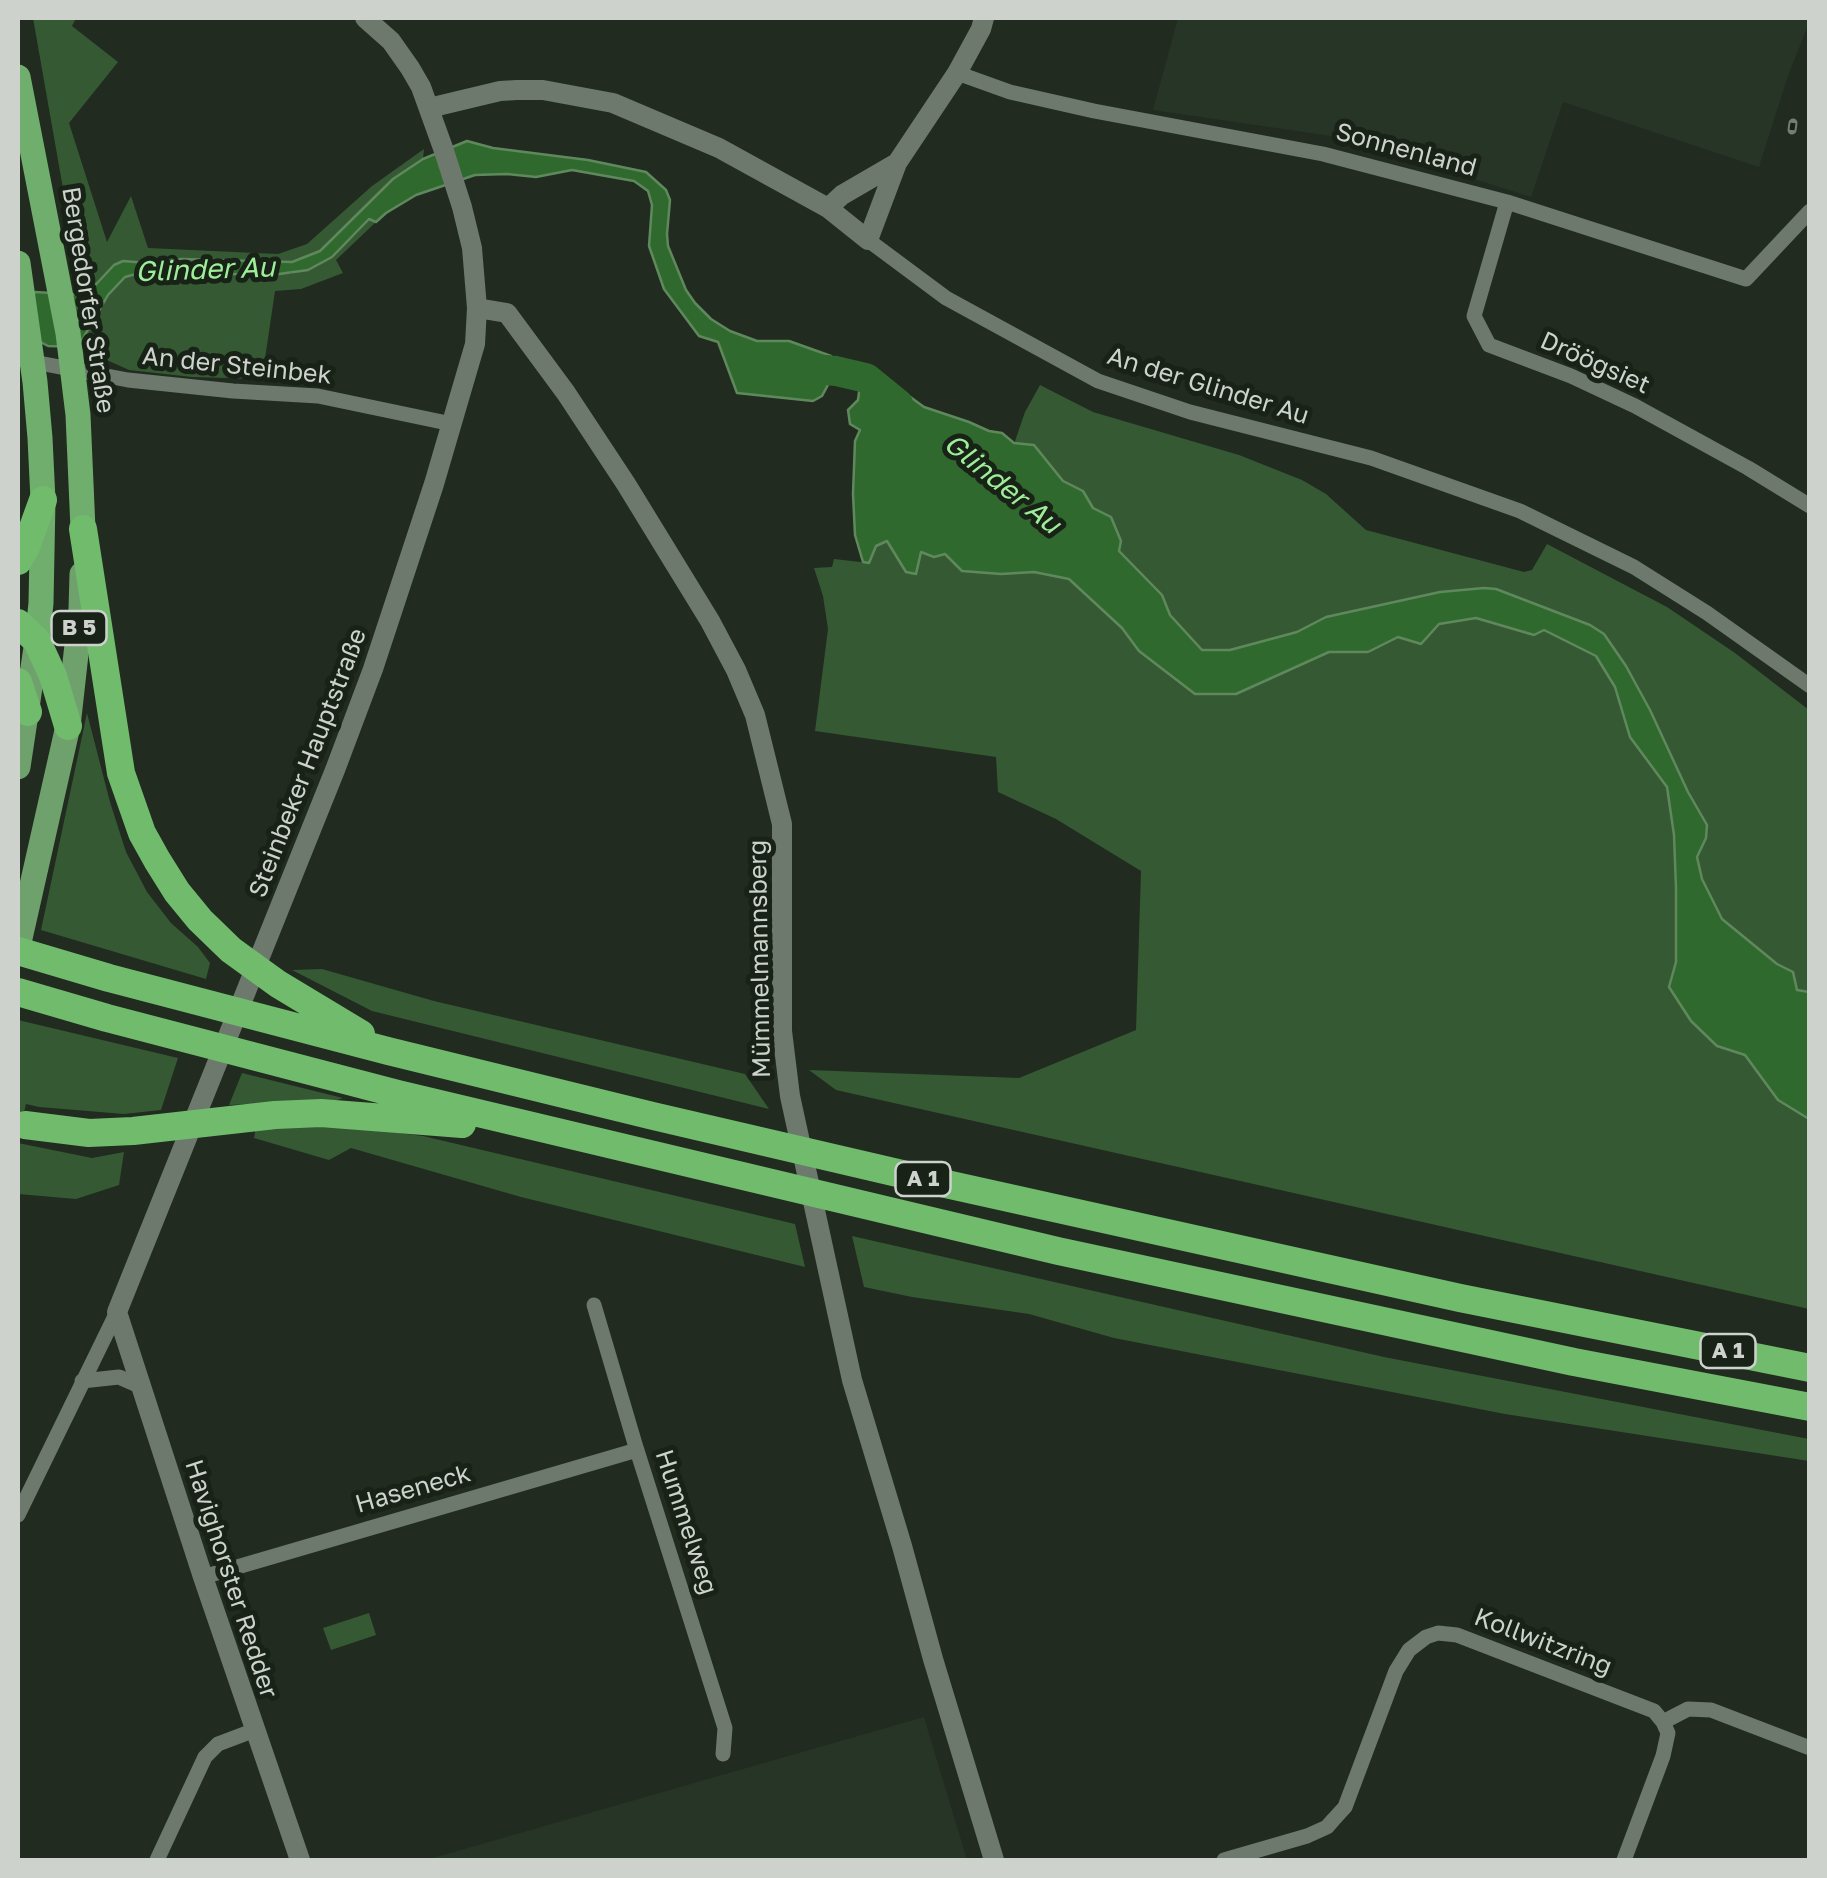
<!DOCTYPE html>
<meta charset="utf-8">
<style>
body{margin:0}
#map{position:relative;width:1827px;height:1878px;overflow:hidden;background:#212b20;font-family:"Golos Text",sans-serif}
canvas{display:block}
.frame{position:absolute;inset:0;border:20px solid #cdd3cc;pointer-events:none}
</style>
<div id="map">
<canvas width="1827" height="1878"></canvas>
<div class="frame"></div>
</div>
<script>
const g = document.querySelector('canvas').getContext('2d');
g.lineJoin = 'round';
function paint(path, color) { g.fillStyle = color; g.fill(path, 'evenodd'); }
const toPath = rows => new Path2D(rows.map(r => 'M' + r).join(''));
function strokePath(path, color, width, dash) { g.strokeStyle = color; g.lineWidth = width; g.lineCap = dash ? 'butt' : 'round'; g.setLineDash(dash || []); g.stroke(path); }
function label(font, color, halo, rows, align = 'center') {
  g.font = font + ' "Golos Text",sans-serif'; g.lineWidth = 10; g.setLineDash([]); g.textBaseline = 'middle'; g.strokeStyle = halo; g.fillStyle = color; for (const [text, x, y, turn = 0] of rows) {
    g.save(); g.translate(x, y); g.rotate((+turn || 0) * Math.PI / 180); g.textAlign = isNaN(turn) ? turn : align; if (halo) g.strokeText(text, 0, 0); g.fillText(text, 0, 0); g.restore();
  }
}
const built = toPath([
 [1178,18,1809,18,1810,20,1787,79,1759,167,1563,102,1531,197,1344,138,1153,110],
 [924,1717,967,1860,426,1860]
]);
const green = toPath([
 [33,18,76,18,72,26,118,62,69,123,107,242,131,196,148,248,278,254,307,244,372,186,424,149,423,159,393,179,320,251,303,258,291,262,267,263,181,259,161,264,123,261,87,295,77,268],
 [370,218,376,222,336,260,343,273,301,289,275,291,262,379,192,377,129,370,78,347,108,295,124,277,136,274,161,277,188,273,291,274,354,236],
 [1040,385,1093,412,1239,455,1302,480,1326,494,1366,530,1524,572,1532,570,1547,544,1667,607,1735,653,1809,710,1809,992,1797,991,1793,972,1777,964,1722,919,1702,879,1697,857,1706,838,1707,825,1688,792,1650,710,1626,666,1604,634,1590,625,1496,589,1484,588,1440,592,1326,617,1297,632,1230,650,1202,650,1170,615,1162,595,1119,551,1111,517,1093,508,1083,491,1063,481,1034,445,1014,444,1025,412],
 [888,541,906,572,916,574,921,551,945,554,1001,574,1034,572,1069,579,1122,628,1139,651,1236,694,1329,651,1368,652,1398,637,1421,644,1438,623,1476,618,1534,635,1544,630,1596,656,1615,687,1630,737,1667,787,1674,835,1676,888,1676,962,1673,973,1717,1046,1745,1054,1778,1100,1809,1119,1809,1309,836,1090,809,1070,1019,1078,1136,1030,1141,871,1056,819,998,792,996,757,815,731,828,629,823,596,814,568,832,567,834,559,869,563,876,546],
 [87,713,110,802,126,852,147,892,171,923,198,947,210,963,206,979,41,930],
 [322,969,434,1001,745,1074,769,1109,372,1011,292,970],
 [18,1020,178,1058,161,1110,124,1114,39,1107,26,1104,18,1137],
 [242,1073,343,1098,337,1100,229,1105],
 [336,1125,423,1136,795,1224,805,1267,521,1197,351,1148,329,1160,254,1138,256,1127],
 [18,1143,92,1158,124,1152,119,1185,76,1199,18,1194],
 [852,1236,1384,1357,1809,1439,1809,1461,1505,1414,1114,1338,1029,1314,912,1297,864,1287],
 [369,1613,376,1635,331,1650,323,1628]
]);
const water = toPath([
 [467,141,493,148,588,160,646,172,666,190,670,200,667,234,668,246,686,290,695,303,711,319,730,331,757,341,789,341,831,356,832,365,837,368,822,396,813,401,737,393,718,342,699,336,664,289,649,246,652,205,648,191,634,181,572,170,536,177,507,174,475,175,416,195,386,213,376,222,369,219,332,257,308,270,272,275,188,273,160,277,136,274,125,277,108,295,78,347,48,346,18,330,35,292,86,295,114,265,123,261,161,264,181,259,292,262,320,251,393,179,423,159,467,141],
 [872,372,883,377,924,407,969,422,989,431,1002,433,1014,443,1034,445,1063,481,1083,491,1093,508,1111,517,1121,541,1119,551,1162,595,1170,615,1202,650,1230,650,1297,632,1326,617,1440,592,1484,588,1496,589,1590,625,1604,634,1626,666,1650,710,1688,792,1707,825,1706,838,1697,857,1702,879,1722,919,1777,964,1793,972,1797,990,1809,992,1809,1119,1778,1100,1745,1055,1717,1046,1691,1021,1669,987,1676,962,1676,888,1674,835,1667,787,1630,737,1615,687,1596,656,1544,630,1534,635,1476,618,1439,624,1421,644,1398,637,1368,652,1329,652,1236,694,1195,694,1139,651,1122,628,1069,579,1034,572,1001,574,962,571,945,554,934,557,921,552,916,574,906,572,887,541,876,546,869,563,863,562,855,535,853,494,855,441,860,430,850,424,848,410,858,400,860,385,872,372]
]);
const river = toPath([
 [794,367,836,371,866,378,898,404]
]);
const minor = toPath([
 [957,73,1010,92,1094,111,1323,154,1507,202,1746,279,1810,211],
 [1507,202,1474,316,1489,345,1571,376,1635,406,1748,468,1810,506],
 [868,240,946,298,1098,381,1190,412,1371,458,1520,511,1634,567,1707,613,1810,686],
 [18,359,128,380,233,391,318,396,452,424],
 [594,1305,635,1444,725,1728,723,1754],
 [82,1381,119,1377,142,1387],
 [18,1515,117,1312],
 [203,1577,637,1450],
 [157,1860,205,1757,218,1744,255,1730],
 [1224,1860,1307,1836,1327,1827,1334,1819,1345,1807,1396,1671,1409,1650,1426,1637,1438,1633,1457,1635,1654,1711,1663,1722,1688,1709,1711,1710,1810,1748],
 [1624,1860,1663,1756,1668,1733,1663,1722]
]);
const tertiary = toPath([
 [429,108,500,91,517,90,543,90,613,103,719,148,828,208,868,240,897,163,957,73,981,29,984,18],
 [828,208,842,195,897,163],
 [477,308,507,313,566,393,626,484,710,621,736,670,755,715,782,824,782,1031,790,1096,852,1380,902,1546,933,1659,994,1860],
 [300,1860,203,1577,117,1312,335,770,373,669,434,484,475,344,477,308,472,248,462,207,443,148,421,87,410,68,391,41,365,18]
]);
const primary = toPath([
 [18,767,37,641],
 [18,947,68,726,81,609,82,574]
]);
const trunk = toPath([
 [18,77,68,333,78,415,83,529],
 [18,263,35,382,40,438,43,500,41,603,37,641]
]);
const motorway = toPath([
 [83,529,121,773,142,833,157,860,177,892,200,920,231,950,278,984,361,1034],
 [18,561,26,547,43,500],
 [18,623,37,641,53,676,68,726],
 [18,682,28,712],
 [18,951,109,978,388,1051,653,1116,919,1178,1460,1298,1810,1368],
 [18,992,107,1018,398,1094,1058,1251,1574,1362,1810,1407],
 [25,1125,89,1133,133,1131,275,1115,321,1113,462,1124]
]);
const rail = toPath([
 [1792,130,1793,123]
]);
const shields = [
 [79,628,55],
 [923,1179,55],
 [1728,1351,55]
];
const shieldNames = [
 ["B 5",79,628],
 ["A 1",923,1179],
 ["A 1",1728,1351]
];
const streetNames = [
 ["Sonnenland",1406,150,15],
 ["Bergedorfer Straße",88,300,81],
 ["Dröögsiet",1595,363,24],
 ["An der Steinbek",237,366,6],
 ["An der Glinder Au",1208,386,17],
 ["Steinbeker Hauptstraße",308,763,-69],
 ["Mümmelmannsberg",760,959,-91],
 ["Haseneck",413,1489,-16],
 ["Hummelweg",686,1522,72],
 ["Havighorster Redder",231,1579,72],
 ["Kollwitzring",1543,1642,21]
];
const waterNames = [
 ["Glinder Au",205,270,-2],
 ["Glinder Au",1002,484,39]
];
paint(built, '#263525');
paint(green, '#355933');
paint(water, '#30692e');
strokePath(water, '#5f895d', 2.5);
strokePath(river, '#30692e', 30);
strokePath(minor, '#6d796c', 15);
strokePath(tertiary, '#6d796c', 20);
strokePath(primary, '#6fa16d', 25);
strokePath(trunk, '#70ae6d', 25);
strokePath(motorway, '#71bb6d', 28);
strokePath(rail, '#757d74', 9);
strokePath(rail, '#182217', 5, [15]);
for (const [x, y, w] of shields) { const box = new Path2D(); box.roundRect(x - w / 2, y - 17, w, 34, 8); g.fillStyle = '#182217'; g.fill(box); strokePath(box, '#cdd3cc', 2.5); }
label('bold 22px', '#cdd3cc', null, shieldNames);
label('25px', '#cdd3cc', '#182217', streetNames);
label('italic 28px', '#9eed99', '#182217', waterNames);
</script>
